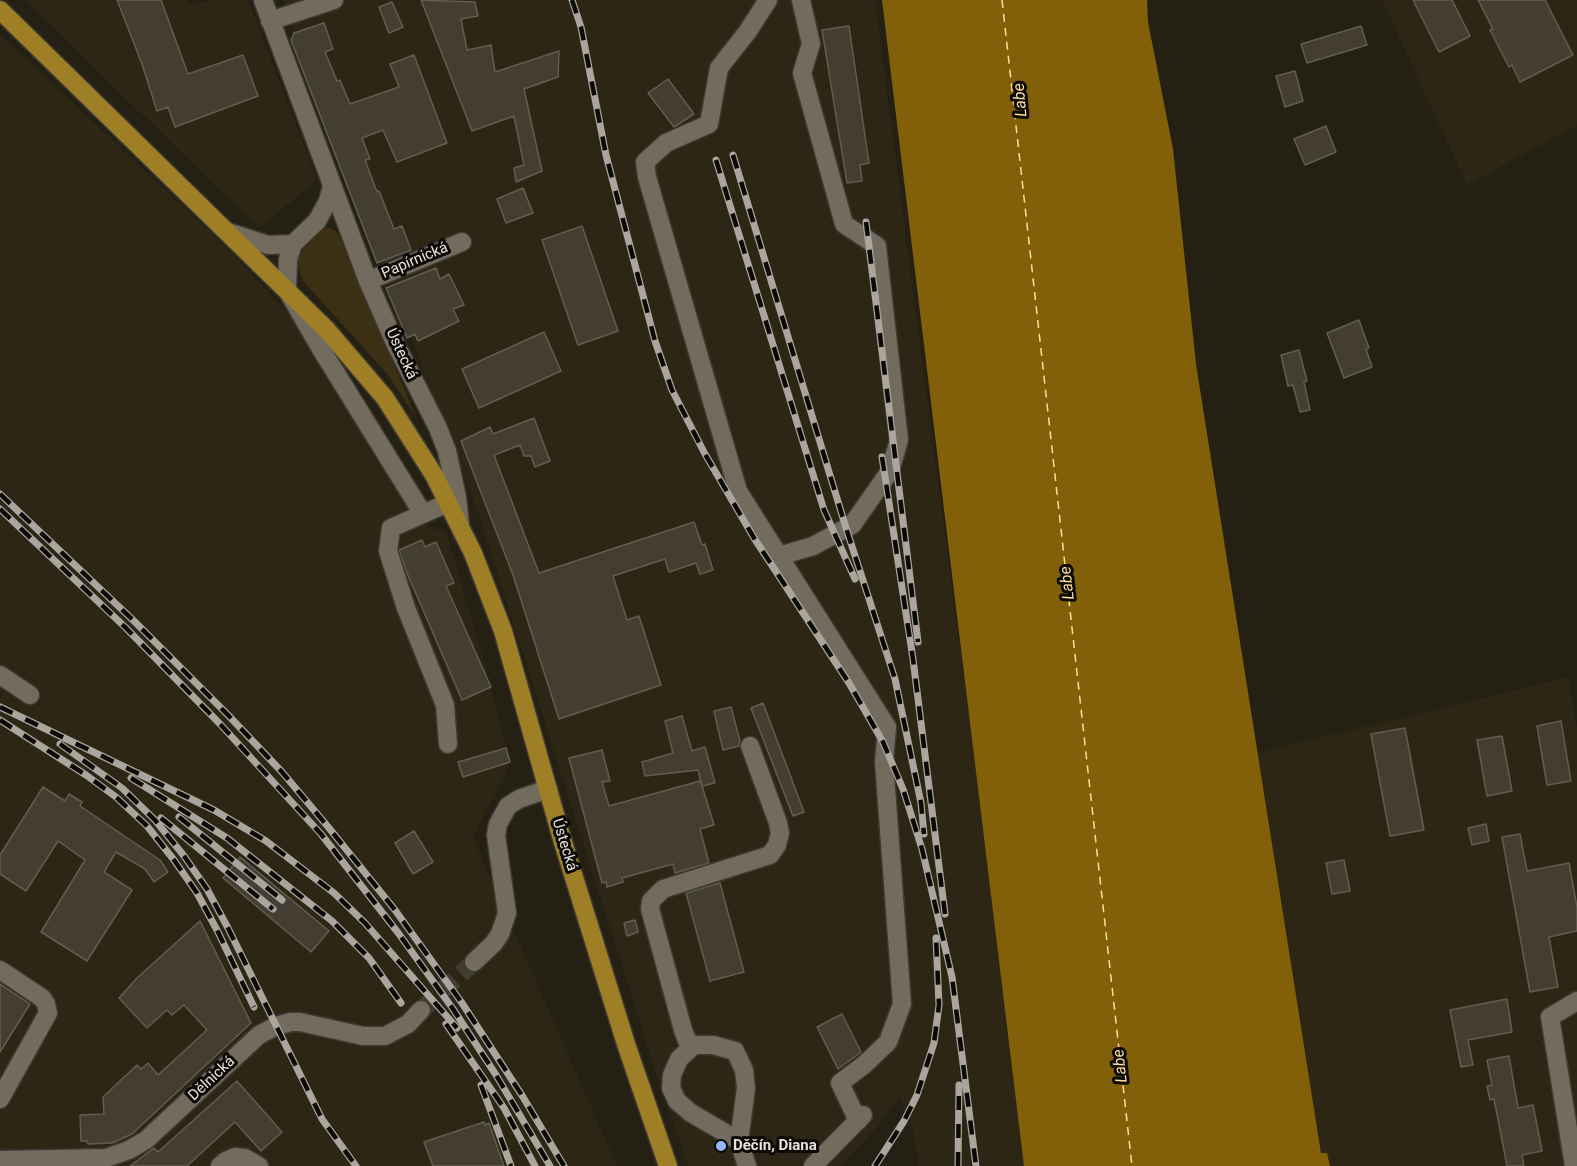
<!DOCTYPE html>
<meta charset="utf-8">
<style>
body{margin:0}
canvas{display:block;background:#252014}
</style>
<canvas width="1577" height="1166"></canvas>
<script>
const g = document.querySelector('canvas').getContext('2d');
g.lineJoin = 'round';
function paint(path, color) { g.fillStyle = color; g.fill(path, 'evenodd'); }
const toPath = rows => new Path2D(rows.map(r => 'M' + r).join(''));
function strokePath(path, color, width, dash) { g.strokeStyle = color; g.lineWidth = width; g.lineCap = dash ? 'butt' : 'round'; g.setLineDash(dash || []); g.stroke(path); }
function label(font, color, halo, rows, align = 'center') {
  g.font = font + ' Roboto,sans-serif'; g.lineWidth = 6; g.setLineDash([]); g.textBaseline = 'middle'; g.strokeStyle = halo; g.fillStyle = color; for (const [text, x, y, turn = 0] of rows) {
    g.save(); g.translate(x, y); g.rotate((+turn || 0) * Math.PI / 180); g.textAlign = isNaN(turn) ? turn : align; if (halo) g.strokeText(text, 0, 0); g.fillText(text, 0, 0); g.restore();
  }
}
const built = toPath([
 [25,0,188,0,190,5,212,0,248,0,317,180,259,228],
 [282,0,875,0,985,841,1024,1166,919,1166,914,1133,899,1096,878,1126,841,1166,688,1166,650,1054,480,518],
 [1382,0,1577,0,1577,125,1467,185],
 [0,34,226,247,303,329,405,504,413,522,428,525,447,534,491,687,510,762,504,778,473,838,617,1166,0,1166],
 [1568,677,1577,729,1577,1166,1330,1166,1327,1153,1321,1153,1258,753]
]);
const green = toPath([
 [331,228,338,233,417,419,388,375,304,282,300,274,298,260,300,253,323,229]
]);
const water = toPath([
 [882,0,1147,0,1148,22,1173,149,1196,364,1321,1153,1327,1153,1330,1166,1024,1166]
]);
const ferry = toPath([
 [1002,0,1132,1166]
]);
const building = toPath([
 [117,0,161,0,188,74,243,55,258,96,175,127,168,107,157,111,142,64,117,0],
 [421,0,475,2,478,16,461,19,467,50,491,45,495,72,559,51,558,77,524,89,542,171,516,182,514,168,524,165,514,116,472,131,421,0],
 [1413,0,1452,0,1470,36,1439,52,1413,0],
 [1478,0,1545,0,1573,55,1520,82,1512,65,1509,67,1490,30,1493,29,1478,0],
 [392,2,403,27,389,33,379,7,392,2],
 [324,23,333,49,325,52,337,81,340,80,350,104,399,87,390,64,414,55,447,143,397,162,383,130,362,138,370,159,365,160,377,192,379,191,394,229,402,226,411,250,377,263,291,40,294,33,324,23],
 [849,26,869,163,860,165,862,181,847,183,822,30,849,26],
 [1361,26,1367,45,1307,63,1301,44,1361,26],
 [1295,71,1303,101,1285,107,1276,76,1295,71],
 [668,79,694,114,674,127,648,93,668,79],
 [1326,126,1336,152,1305,165,1294,139,1326,126],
 [523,188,533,213,506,223,497,199,523,188],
 [582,226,618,331,578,345,542,240,582,226],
 [436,268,440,279,449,274,464,305,453,309,459,321,418,341,415,334,407,338,386,288,436,268],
 [1359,320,1369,348,1366,349,1372,367,1344,378,1327,333,1359,320],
 [544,332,561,371,479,408,462,369,544,332],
 [1299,350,1307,381,1304,382,1310,410,1300,412,1293,385,1288,386,1281,355,1299,350],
 [534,418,550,461,535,467,531,456,524,456,520,445,494,455,539,573,694,522,702,545,705,544,713,570,700,574,696,563,669,572,665,559,613,576,627,620,639,616,661,685,559,719,513,575,461,441,490,427,493,434,534,418],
 [422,540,425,547,436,542,454,583,446,586,491,687,462,700,407,573,399,550,422,540],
 [763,703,804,812,793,816,751,708,763,703],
 [731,707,740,741,739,746,723,750,714,711,731,707],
 [682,716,692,751,705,747,715,783,702,786,714,825,700,829,709,863,675,873,673,864,622,878,623,882,607,887,606,882,602,883,569,758,602,750,610,781,602,782,609,806,700,781,702,786,698,770,645,776,642,762,673,753,665,721,682,716],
 [1561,721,1571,781,1547,785,1537,726,1561,721],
 [1405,728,1424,830,1390,836,1371,734,1405,728],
 [1502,736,1512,791,1487,796,1477,740,1502,736],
 [506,748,510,762,463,777,458,762,506,748],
 [43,787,65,801,69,794,82,802,80,806,160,860,168,872,154,882,145,869,116,852,104,872,132,890,87,961,41,932,85,860,58,841,26,891,0,874,0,855,43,787],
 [1486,824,1489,841,1472,845,1468,828,1486,824],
 [414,831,433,862,413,874,395,843,414,831],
 [1520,834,1527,871,1569,863,1577,907,1577,931,1549,937,1558,987,1530,992,1502,837,1520,834],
 [240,857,329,931,311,952,223,878,240,857],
 [1344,860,1350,891,1332,894,1326,863,1344,860],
 [720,883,744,972,710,981,686,893,720,883],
 [635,920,638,932,627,936,624,923,635,920],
 [200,921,251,1023,132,1134,112,1143,88,1144,87,1141,81,1141,80,1115,104,1114,103,1097,137,1065,141,1069,148,1063,158,1075,207,1030,184,1005,172,1015,167,1010,147,1028,119,998,137,978,200,921],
 [0,984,30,1004,0,1052,0,984],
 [1507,999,1512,1032,1468,1040,1473,1065,1461,1067,1450,1010,1507,999],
 [842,1014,861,1052,838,1069,817,1027,842,1014],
 [1509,1056,1518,1108,1533,1105,1542,1151,1522,1155,1524,1166,1507,1166,1494,1099,1490,1100,1487,1086,1492,1085,1487,1060,1509,1056],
 [237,1081,282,1132,261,1151,235,1122,187,1166,130,1166,154,1148,158,1152,237,1081],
 [484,1122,485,1125,489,1123,504,1166,433,1166,424,1142,484,1122]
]);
const minorTunnel = toPath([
 [421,1010,474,962]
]);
const minor = toPath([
 [263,0,368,281,395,343,438,428,447,451,457,497,460,525],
 [768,0,748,31,719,68,709,124,666,143,645,162,647,177,738,491,887,727,884,762,902,1004,888,1042,865,1064,840,1083,858,1121],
 [270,21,334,0],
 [228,232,268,245,293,244,317,221,328,201,332,186],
 [293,244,288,259,287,290,321,349,423,514],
 [368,281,462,242],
 [448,503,391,528,388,551,406,608,445,705,448,744],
 [779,556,813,546,852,525,890,471,899,440,877,246,844,224,802,73,811,44,801,0],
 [0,675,30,695],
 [474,962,494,943,500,934,507,913,496,835,498,824,508,806,519,799,548,789],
 [0,970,42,998,46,1004,48,1013,0,1099],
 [690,1048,683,1030,650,909,651,901,663,889,770,855,777,845,780,833,778,823,750,746],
 [739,1141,691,1113,677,1101,671,1088,672,1075,679,1059,694,1045,713,1045,735,1051,744,1070,746,1088,739,1141,747,1166],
 [0,1160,106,1158,129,1150,146,1140,259,1035,276,1026,291,1022,300,1022,363,1036,385,1036,408,1024,421,1010],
 [220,1166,226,1161,235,1157,245,1158,259,1166],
 [813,1166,863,1115],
 [1574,1166,1550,1017,1577,1001]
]);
const major = toPath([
 [0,10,327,330,385,398,434,475,473,553,503,631,562,839,627,1047,668,1166]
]);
const rail = toPath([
 [572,0,581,27,606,155,655,341,672,390,705,454,754,538,849,683,883,742,903,789,922,849,952,977,976,1166],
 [733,155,846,528,895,679,921,803,924,834],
 [716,160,824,510,855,579],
 [866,222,918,642],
 [882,457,913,659,945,914],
 [0,494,134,621,229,716,282,772,329,828,395,910,462,1003,523,1097,564,1166],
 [0,509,126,628,220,724,321,834,399,934,453,1009,496,1075,550,1166],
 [0,707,214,810,266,841,334,893,365,923,457,1028],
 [0,720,86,775,116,797,147,826,174,860,197,893,218,932,254,1007],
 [60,744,122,788,155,820,184,856,207,889,228,928,322,1119,356,1166],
 [131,778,227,838,332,921,369,958,401,1003],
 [179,817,282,900],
 [161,818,273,909],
 [446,1024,504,1108,535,1166],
 [481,1085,511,1166],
 [875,1166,904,1121,917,1095,934,1043,939,1005,936,938],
 [958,1166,959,1085]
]);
const markers = [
 [721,1146,6,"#95b6fd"]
];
const streetNames = [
 ["Papírnická",415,261,-23],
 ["Ústecká",401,354,65],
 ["Ústecká",564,845,73],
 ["Dělnická",212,1079,-43]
];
const poiNames = [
 ["Děčín, Diana",733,1146]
];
const waterNames = [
 ["Labe",1021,100,-95],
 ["Labe",1068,583,-96],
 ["Labe",1121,1066,-96]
];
paint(built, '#2e2614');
paint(green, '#3c3014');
paint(water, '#816009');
strokePath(ferry, '#ffde99', 1.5, [8, 6]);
paint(building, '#443e32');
strokePath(building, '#635d50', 1.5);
strokePath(minorTunnel, '#423d32', 18, [18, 9]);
strokePath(minor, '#3e3932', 21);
strokePath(major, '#3e3932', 21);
strokePath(minor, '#726b5e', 18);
strokePath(major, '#9e7f26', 18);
strokePath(rail, '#aaa69d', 7);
strokePath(rail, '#0c0a06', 4.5, [14]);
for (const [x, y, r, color] of markers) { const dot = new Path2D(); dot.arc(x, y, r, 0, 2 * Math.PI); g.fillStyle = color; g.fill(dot); strokePath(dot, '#0c0a06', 2); }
label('15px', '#e7e3dc', '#0c0a06', streetNames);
label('bold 15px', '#e7e3dc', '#0c0a06', poiNames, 'left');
label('italic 16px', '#ffde99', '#0c0a06', waterNames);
</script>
